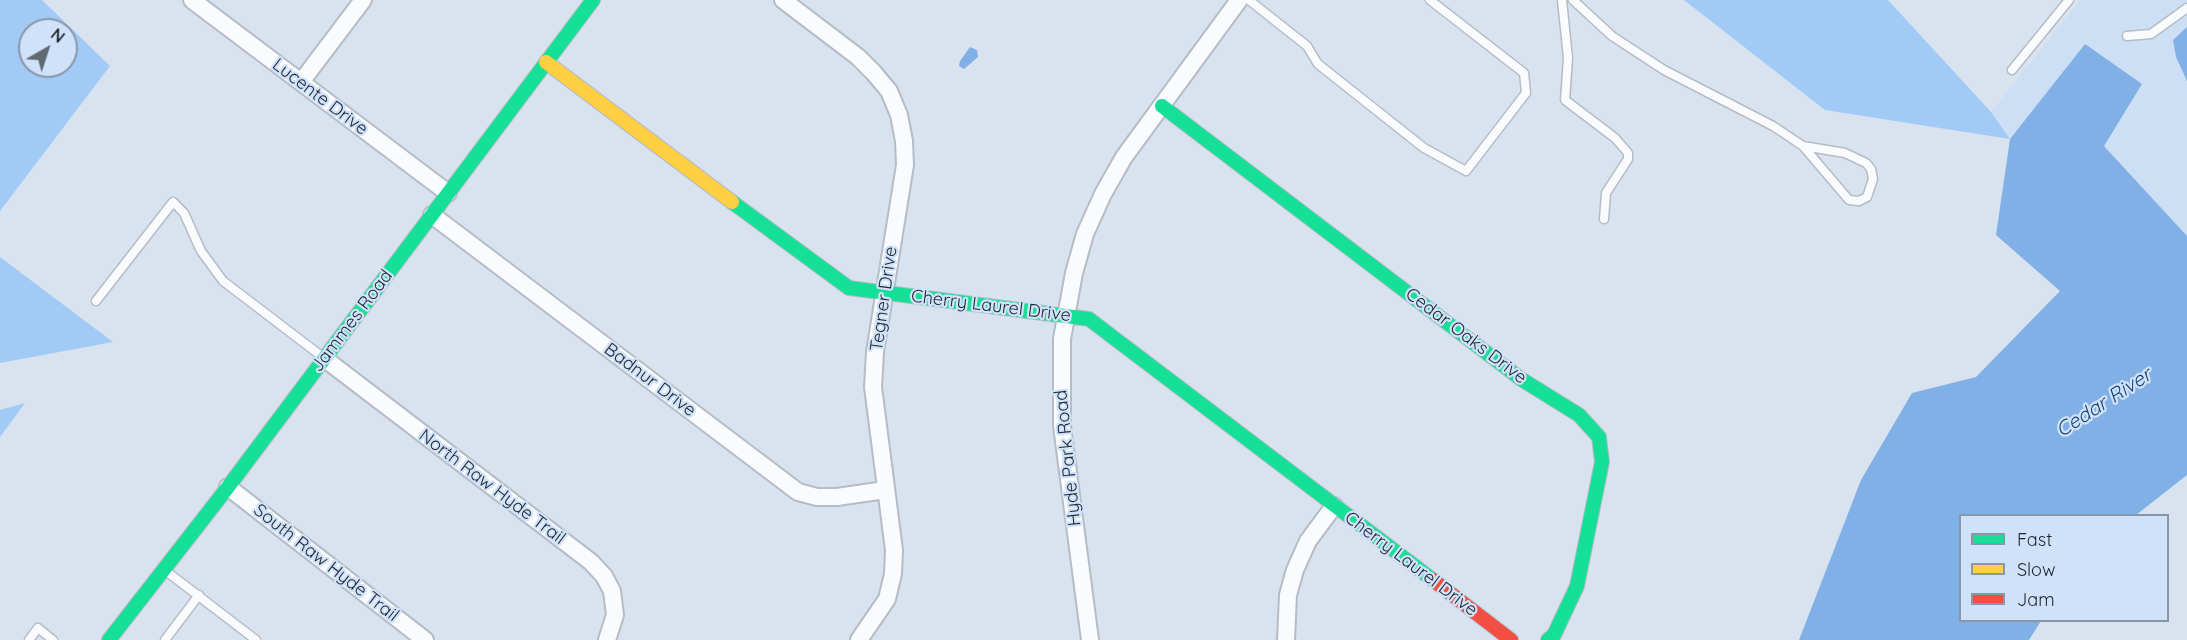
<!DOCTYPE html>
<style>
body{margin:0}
#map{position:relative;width:2187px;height:640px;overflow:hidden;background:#d9e3ef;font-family:Quicksand,sans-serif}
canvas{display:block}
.legend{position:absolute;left:1959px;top:514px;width:210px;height:108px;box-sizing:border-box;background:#cfe2f9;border:2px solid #8997a8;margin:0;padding:8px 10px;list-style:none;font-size:18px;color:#1f262f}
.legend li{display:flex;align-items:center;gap:12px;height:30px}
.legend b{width:30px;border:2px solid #8997a8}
.north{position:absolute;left:18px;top:18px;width:60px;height:60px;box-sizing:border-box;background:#cfe2f9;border:2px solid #8997a8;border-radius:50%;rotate:39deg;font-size:16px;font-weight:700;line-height:24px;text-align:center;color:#1f262f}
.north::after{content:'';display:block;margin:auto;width:21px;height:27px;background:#606872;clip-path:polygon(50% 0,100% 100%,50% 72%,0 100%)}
</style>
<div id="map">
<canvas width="2187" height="640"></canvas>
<ul class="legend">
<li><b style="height:8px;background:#16e098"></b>Fast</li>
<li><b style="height:8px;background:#ffcf43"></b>Slow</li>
<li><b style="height:8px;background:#f24e42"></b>Jam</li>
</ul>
<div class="north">N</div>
</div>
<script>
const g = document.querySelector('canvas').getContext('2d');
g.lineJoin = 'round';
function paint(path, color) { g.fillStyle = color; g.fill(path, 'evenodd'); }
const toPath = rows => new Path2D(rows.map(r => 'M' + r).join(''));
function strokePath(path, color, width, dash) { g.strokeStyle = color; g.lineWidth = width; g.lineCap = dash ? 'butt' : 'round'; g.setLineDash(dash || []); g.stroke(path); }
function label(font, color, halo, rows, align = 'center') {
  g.font = font + ' Quicksand,sans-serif'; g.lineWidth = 4.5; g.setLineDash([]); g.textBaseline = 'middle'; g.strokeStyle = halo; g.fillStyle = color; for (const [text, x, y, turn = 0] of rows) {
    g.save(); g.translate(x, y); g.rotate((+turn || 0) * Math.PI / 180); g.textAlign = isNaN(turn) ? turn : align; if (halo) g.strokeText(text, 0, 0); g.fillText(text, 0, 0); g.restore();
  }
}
const built = toPath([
 [2080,0,2187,0,2187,27,2173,40,2176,57,2187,81,2187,236,2104,145,2141,84,2085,44,2010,139,1991,112]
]);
const forest = toPath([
 [0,0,42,0,110,66,0,211],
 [30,30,66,30,66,66,30,66],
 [1684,0,1888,0,1991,112,2010,139,1825,110],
 [0,257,113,342,0,363],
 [25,403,0,437,0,410]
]);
const water = toPath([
 [2187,27,2187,81,2176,57,2173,40],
 [2085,44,2142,84,2104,146,2187,236,2187,475,2136,515,1960,516,1960,620,2041,621,2029,640,1799,640,1861,480,1912,393,1976,377,2060,291,1996,235,2010,139],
 [970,47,977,50,978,57,964,69,959,66,960,61]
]);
const lane = toPath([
 [1249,0,1307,46,1318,64,1424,148,1466,171,1526,93,1524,73,1430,0],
 [1562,0,1568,58,1565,100,1615,138,1628,153,1628,159,1606,193,1604,219],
 [1573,0,1612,36,1664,70,1773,126,1803,146,1849,200,1859,201,1867,197,1873,179,1871,169,1866,163,1845,153,1803,146],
 [2127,36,2151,34,2187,8],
 [2012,70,2069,0],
 [96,301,173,202,184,213,201,251,223,281,324,358],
 [166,571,256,640],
 [29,640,38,628,53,640],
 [165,640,199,595]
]);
const street = toPath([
 [192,0,448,193],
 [783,0,858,57,874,73,889,91,899,115,904,141,905,165,875,352,873,387,894,550,893,574,887,599,859,640],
 [301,82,363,0],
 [432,215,798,492,817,497,837,497,885,490],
 [325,359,591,562,604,576,612,591,615,615,607,640],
 [228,487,425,640],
 [1090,640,1062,426,1062,339,1074,273,1085,234,1103,194,1124,157,1239,0],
 [1286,640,1288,595,1295,570,1308,541,1334,506]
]);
const fast = toPath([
 [1162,106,1521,379,1579,415,1599,437,1602,462,1577,586,1554,635,1548,640],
 [732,202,849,288,1089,319,1433,580],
 [109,640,228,487,593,0]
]);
const slow = toPath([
 [546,62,732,202]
]);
const jam = toPath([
 [1433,580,1511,640]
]);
const streetNames = [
 ["Lucente Drive",320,97,37],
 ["Tegner Drive",884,299,-82],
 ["Cherry Laurel Drive",991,306,7],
 ["Jammes Road",352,321,-53],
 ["Cedar Oaks Drive",1466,336,37],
 ["Badnur Drive",650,380,37],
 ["Hyde Park Road",1068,458,-96],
 ["North Raw Hyde Trail",492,487,37],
 ["South Raw Hyde Trail",326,563,38],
 ["Cherry Laurel Drive",1411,564,37]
];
const waterNames = [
 ["Cedar River",2104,403,-33]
];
paint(built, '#cddff4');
paint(forest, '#a1caf7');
paint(water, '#80b0e5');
strokePath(lane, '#b5bcc6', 11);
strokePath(street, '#b5bcc6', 20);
strokePath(fast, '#b5bcc6', 16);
strokePath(slow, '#b5bcc6', 16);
strokePath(jam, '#b5bcc6', 16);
strokePath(lane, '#f9fbfd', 8);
strokePath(street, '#f9fbfd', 16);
strokePath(fast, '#16e098', 14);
strokePath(slow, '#ffcf43', 14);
strokePath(jam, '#f24e42', 14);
label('18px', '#1f262f', '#cfe2f9', streetNames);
label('italic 20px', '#164270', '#cfe2f9', waterNames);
</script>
